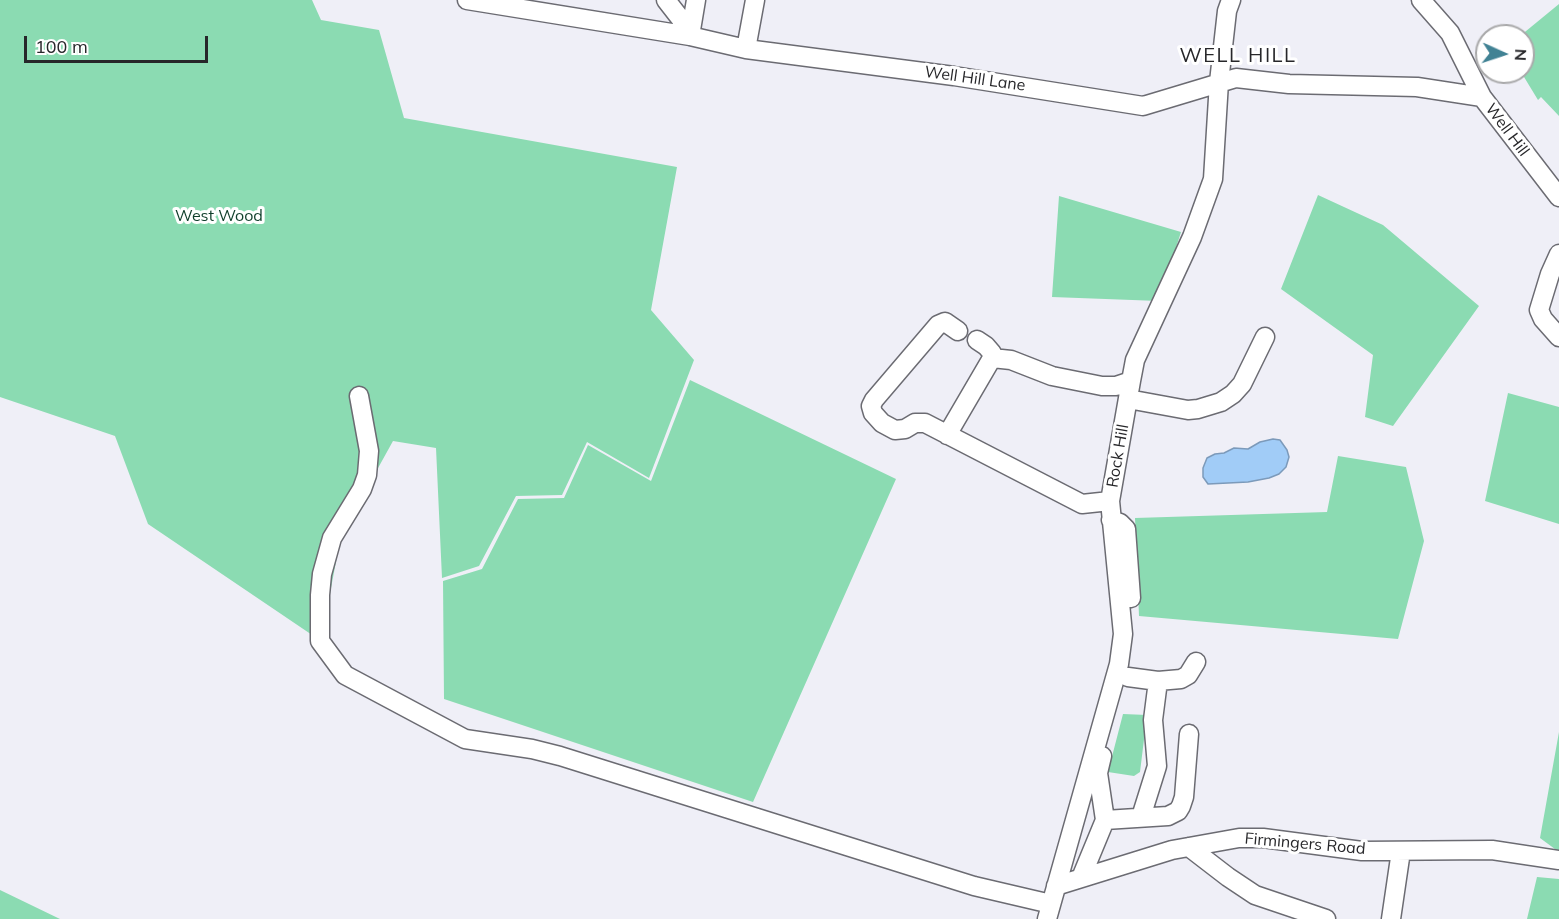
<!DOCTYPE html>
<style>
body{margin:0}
#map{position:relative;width:1559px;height:919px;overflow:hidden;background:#efeff7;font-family:Mulish,sans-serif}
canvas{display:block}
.north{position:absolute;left:1475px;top:24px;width:60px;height:60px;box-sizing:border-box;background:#fff;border:2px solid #a9a9aa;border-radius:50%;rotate:93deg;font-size:16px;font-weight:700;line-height:24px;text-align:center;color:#27272a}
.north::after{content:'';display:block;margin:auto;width:21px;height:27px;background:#418294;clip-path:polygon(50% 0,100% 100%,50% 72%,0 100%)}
.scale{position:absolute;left:24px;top:36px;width:184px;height:27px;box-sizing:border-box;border:3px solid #27272a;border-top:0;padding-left:8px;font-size:18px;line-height:21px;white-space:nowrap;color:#27272a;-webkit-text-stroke:4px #fff;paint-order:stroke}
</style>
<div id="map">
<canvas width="1559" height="919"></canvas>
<div class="north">N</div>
<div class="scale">100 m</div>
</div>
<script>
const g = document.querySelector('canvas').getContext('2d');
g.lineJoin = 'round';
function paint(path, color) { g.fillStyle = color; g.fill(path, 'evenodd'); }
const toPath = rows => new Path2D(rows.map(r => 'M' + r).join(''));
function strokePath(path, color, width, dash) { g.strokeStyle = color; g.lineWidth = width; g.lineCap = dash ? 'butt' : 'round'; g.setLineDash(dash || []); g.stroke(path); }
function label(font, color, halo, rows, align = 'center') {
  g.font = font + ' Mulish,sans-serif'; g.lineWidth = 6; g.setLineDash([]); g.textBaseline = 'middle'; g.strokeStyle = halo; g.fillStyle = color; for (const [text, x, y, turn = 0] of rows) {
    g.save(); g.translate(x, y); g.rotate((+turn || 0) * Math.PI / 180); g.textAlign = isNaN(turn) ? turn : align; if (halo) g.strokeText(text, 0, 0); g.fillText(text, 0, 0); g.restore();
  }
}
const green = toPath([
 [0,0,312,0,321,20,379,30,404,118,677,167,651,310,694,360,649,478,587,442,562,495,516,496,479,566,442,578,436,448,393,441,341,535,321,641,148,524,115,436,0,397],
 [1559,4,1559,116,1541,97,1538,100,1521,72,1523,72,1523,36,1520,36],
 [1318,195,1383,225,1479,306,1393,426,1365,417,1373,355,1281,289],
 [1059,196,1181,232,1159,301,1052,297],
 [690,380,896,479,753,802,444,699,443,581,482,569,518,499,564,498,588,445,651,481],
 [1508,393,1559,407,1559,524,1485,501],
 [1338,456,1406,467,1424,541,1398,639,1139,616,1135,518,1327,512],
 [1123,714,1147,715,1140,772,1134,776,1108,772],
 [1559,732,1559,852,1540,838],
 [1537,877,1559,879,1559,919,1527,919],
 [0,890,60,919,61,919,0,919]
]);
const water = toPath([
 [1273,439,1280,440,1287,450,1289,457,1286,467,1279,474,1269,478,1248,482,1208,484,1203,477,1203,468,1207,458,1215,454,1224,453,1234,448,1248,449,1260,442,1273,439]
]);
const minor = toPath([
 [467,0,690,36,746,49,954,76,1143,106,1236,78,1289,84,1417,87,1482,97],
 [666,0,680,18,690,36],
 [1421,0,1450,33,1482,97,1559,197],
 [690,36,696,0],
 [746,49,755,0],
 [1559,254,1550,274,1539,310,1543,319,1559,337],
 [958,331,945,322,938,325,874,400,871,406,873,413,882,423,895,430,905,429,915,423,925,423,1082,504,1110,501],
 [992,358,1011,360,1052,376,1102,386,1116,386,1131,381],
 [359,396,369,451,367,475,362,489,332,538,322,574,320,595,320,641,345,675,465,739,532,749,560,756,974,886,1051,904],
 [1128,399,1188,410,1198,409,1221,402,1233,394,1242,384,1265,337],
 [947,435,992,358,992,353,986,346,977,340],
 [1111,520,1120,523,1126,529,1131,598],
 [1128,677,1158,681],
 [1141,817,1157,766,1153,720,1158,681,1181,679,1188,675,1196,662],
 [1105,820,1168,816,1178,811,1181,806,1184,797,1189,734],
 [1189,847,1228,877,1255,895,1326,919],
 [1081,878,1105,820,1098,773,1102,756],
 [1056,886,1172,850,1239,838,1263,838,1362,851,1492,850,1559,860],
 [1047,919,1119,664,1123,634,1110,501,1131,381,1135,360,1192,237,1213,179,1219,82,1227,11,1231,0],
 [1391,919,1401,851]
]);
const streetNames = [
 ["Well Hill Lane",975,79,8],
 ["Well Hill",1507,130,53],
 ["Rock Hill",1118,456,-80],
 ["Firmingers Road",1305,844,5]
];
const parkNames = [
 ["West Wood",219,216]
];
const quarterNames = [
 ["WELL HILL",1238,56]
];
paint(green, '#8bdbb2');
paint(water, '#a1ccf7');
strokePath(water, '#7c9aba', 1.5);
strokePath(minor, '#6b6b72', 21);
strokePath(minor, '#fff', 18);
label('16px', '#27272a', '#fff', streetNames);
label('16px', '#0f3e2a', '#fff', parkNames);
g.letterSpacing = '1.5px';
label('20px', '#27272a', '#fff', quarterNames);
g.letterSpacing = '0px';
</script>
